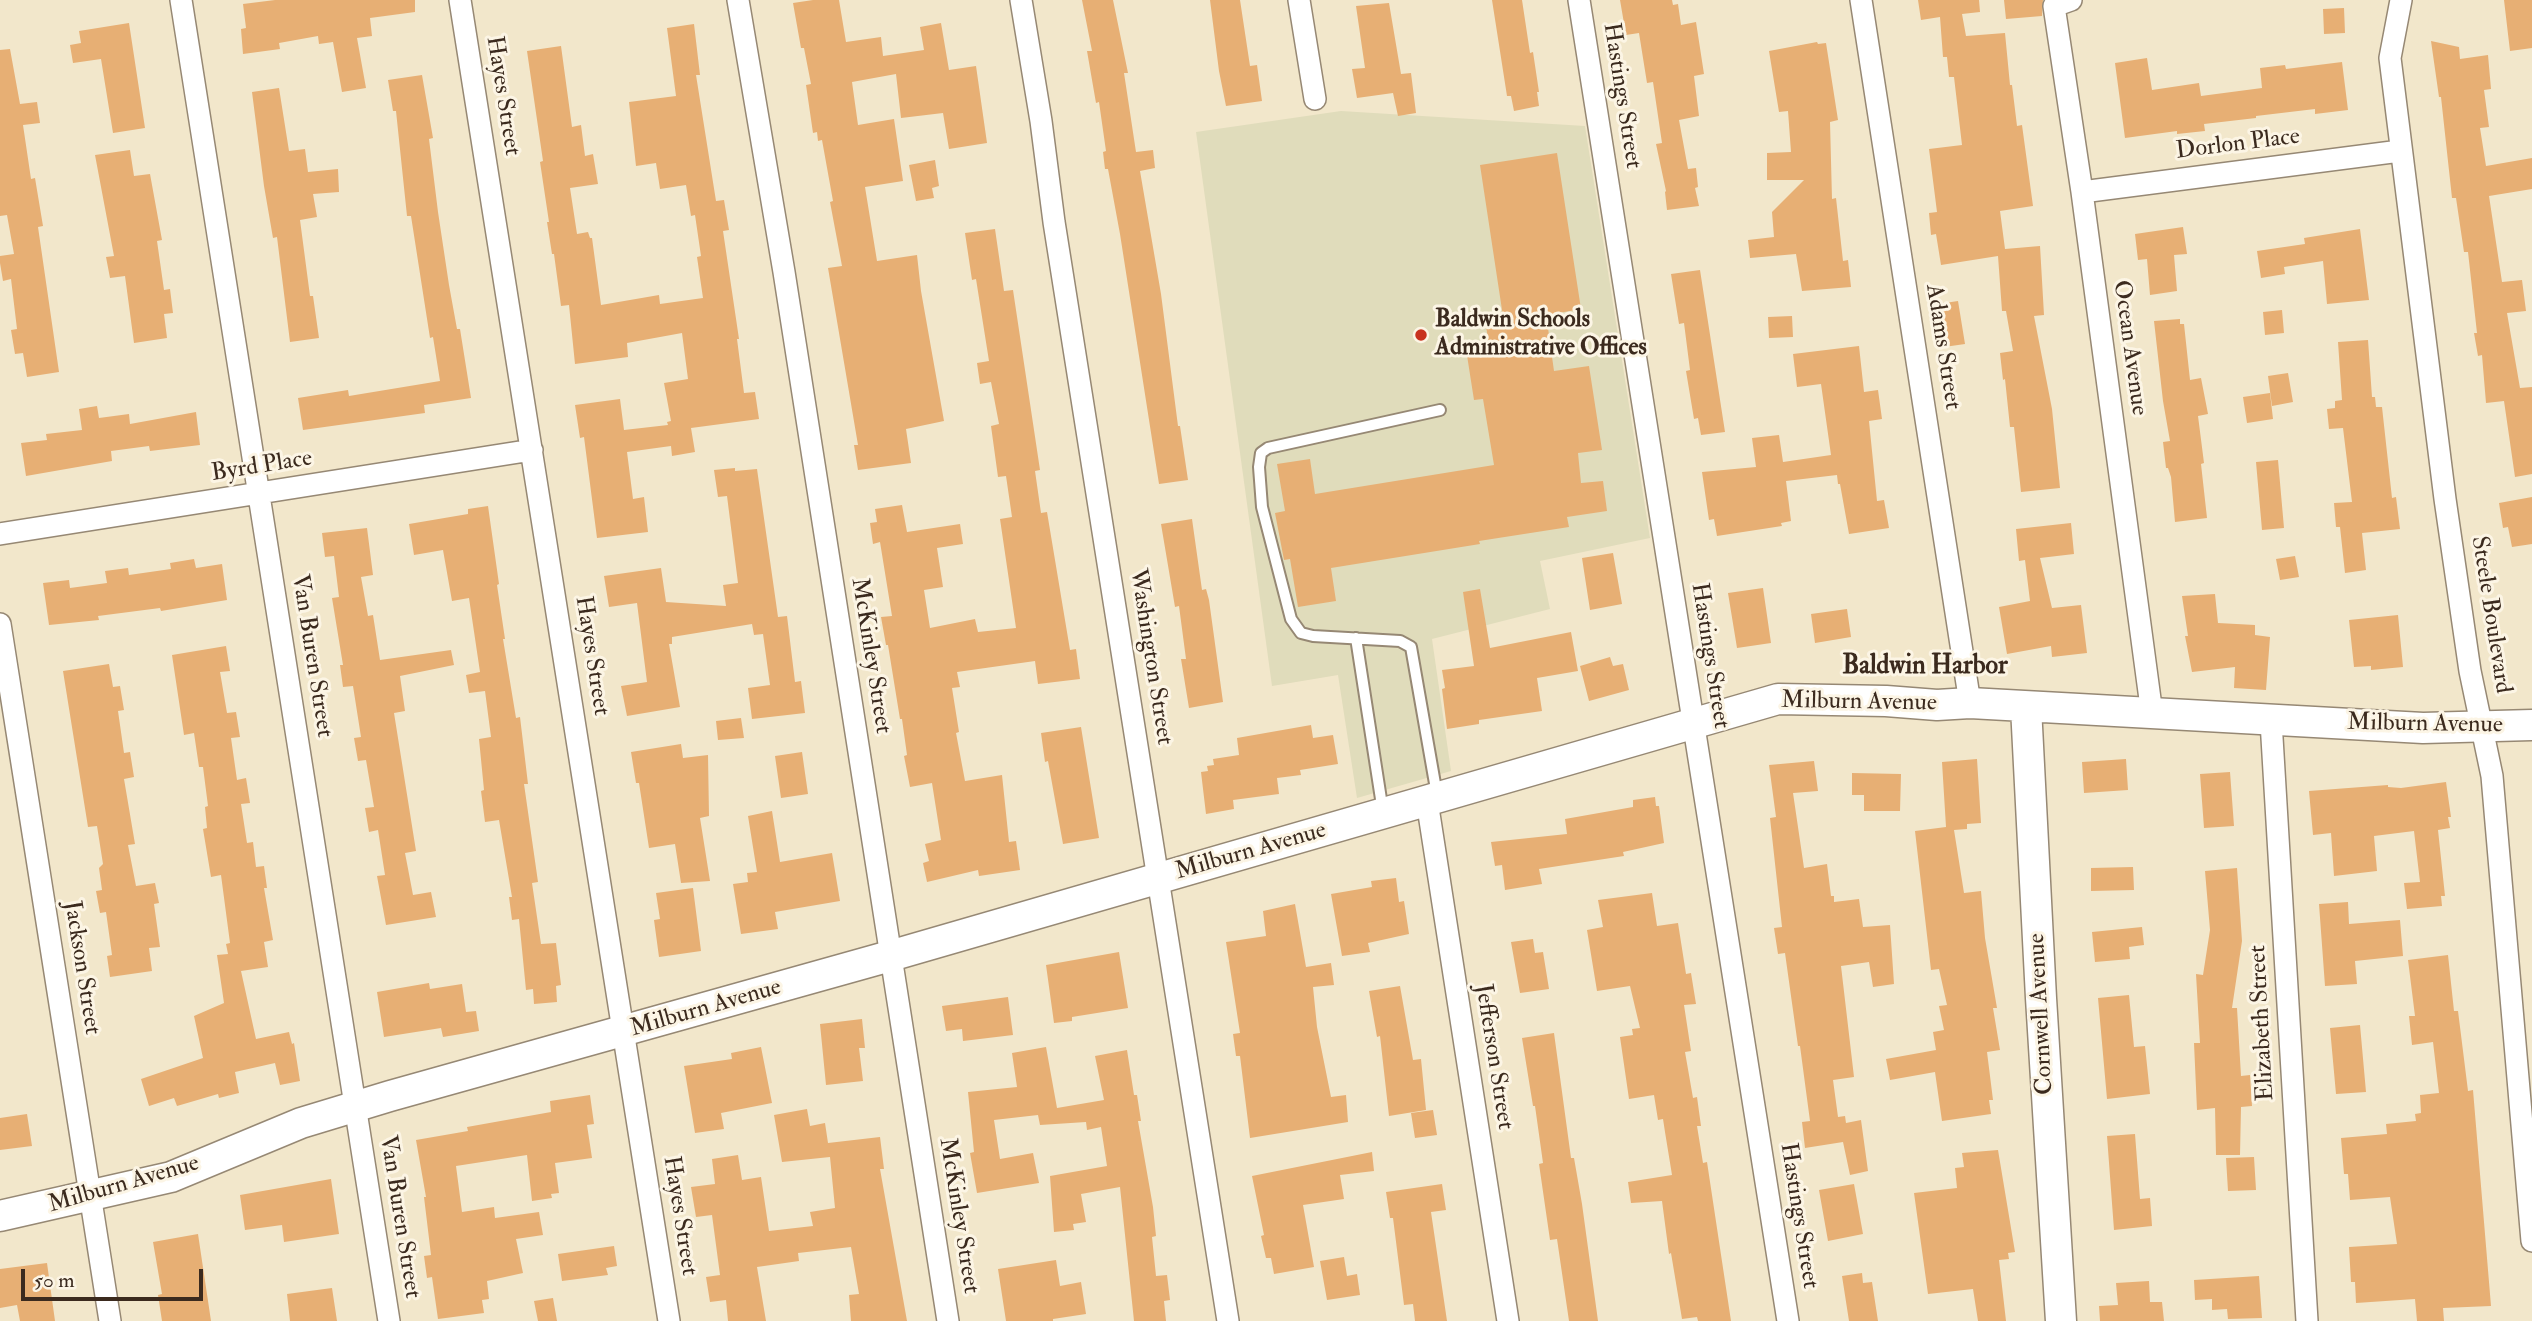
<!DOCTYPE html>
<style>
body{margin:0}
#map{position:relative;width:2532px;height:1321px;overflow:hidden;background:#f2e7cb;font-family:"IM FELL Double Pica",serif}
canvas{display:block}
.scale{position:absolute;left:21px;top:1269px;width:182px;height:32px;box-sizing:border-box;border:4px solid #3b2a1e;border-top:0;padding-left:9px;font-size:21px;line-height:24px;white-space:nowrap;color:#3b2a1e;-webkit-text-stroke:5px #fcf5e5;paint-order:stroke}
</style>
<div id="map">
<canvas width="2532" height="1321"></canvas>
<div class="scale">50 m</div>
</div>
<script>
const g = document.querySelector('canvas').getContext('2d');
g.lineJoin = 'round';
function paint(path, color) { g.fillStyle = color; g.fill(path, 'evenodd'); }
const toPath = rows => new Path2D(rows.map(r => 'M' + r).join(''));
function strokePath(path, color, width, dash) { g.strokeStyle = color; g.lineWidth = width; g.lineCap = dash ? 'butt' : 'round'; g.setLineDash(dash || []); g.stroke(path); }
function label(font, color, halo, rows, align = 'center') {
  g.font = font + ' "IM FELL Double Pica",serif'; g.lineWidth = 6; g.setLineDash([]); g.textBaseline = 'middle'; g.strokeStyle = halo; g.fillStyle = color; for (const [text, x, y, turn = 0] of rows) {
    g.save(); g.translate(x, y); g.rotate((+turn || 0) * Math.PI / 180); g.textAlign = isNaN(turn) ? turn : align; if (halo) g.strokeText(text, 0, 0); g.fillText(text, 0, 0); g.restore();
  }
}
const built = toPath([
 [1341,111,1585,126,1650,538,1540,561,1550,609,1432,639,1451,771,1357,798,1338,675,1272,686,1196,132]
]);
const building = toPath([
 [275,0,415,0,415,12,370,18,372,36,357,38,366,88,342,92,333,42,319,44,318,36,279,43,280,49,243,54,241,29,246,28,243,4],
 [813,0,839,0,846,42,881,37,883,56,924,50,920,27,941,23,949,70,976,66,987,143,949,149,943,113,901,118,896,74,852,82,858,125,894,119,903,181,865,187,877,261,917,255,921,291,944,421,906,429,911,463,858,470,854,445,858,445,828,268,842,266,830,202,833,201,822,140,818,141,817,132,813,133,806,85,811,84,804,48,801,48,793,3],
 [1082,0,1113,0,1128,73,1124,73,1136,152,1153,150,1155,168,1140,171,1161,294,1178,426,1180,426,1188,480,1159,484,1120,234,1108,169,1105,169,1103,152,1106,151,1099,102,1096,103,1087,51,1092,51],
 [1210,0,1240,0,1250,66,1257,65,1262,101,1226,106,1219,71],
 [1492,0,1522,0,1530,53,1533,52,1539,92,1537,92,1539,106,1514,111,1511,96,1507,96],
 [1620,0,1672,0,1673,5,1678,4,1681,25,1696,22,1704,74,1694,76,1699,116,1679,120,1688,169,1696,168,1698,187,1695,188,1699,206,1667,210,1665,192,1666,191,1656,144,1662,143,1653,82,1647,83,1639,33,1626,35],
 [1918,0,1979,0,1980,12,1962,14,1966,36,2005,33,2010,85,2012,85,2017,126,2022,125,2033,206,2000,211,2005,249,2040,246,2044,315,2034,316,2052,409,2060,488,2021,492,2014,427,2010,427,2005,379,2003,380,2000,353,2013,351,2006,311,2002,311,1998,256,1941,265,1936,234,1931,235,1929,213,1937,212,1929,149,1962,145,1954,77,1949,77,1947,57,1943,57,1940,17,1921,20],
 [2004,0,2043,0,2042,16,2006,19],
 [2504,0,2532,0,2532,48,2510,51],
 [1389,3,1401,74,1411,73,1416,113,1398,116,1393,93,1357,98,1352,69,1365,68,1356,6],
 [2344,8,2345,33,2324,34,2323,9],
 [129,23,145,128,113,133,101,59,73,63,70,45,81,43,79,31],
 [694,24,700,75,696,75,716,201,724,200,729,230,723,231,739,339,737,339,744,393,755,392,759,419,691,428,695,452,672,456,671,446,627,452,633,499,644,497,648,532,597,538,584,437,580,438,575,405,620,399,624,430,668,425,667,422,671,421,664,383,688,379,682,333,627,343,628,357,575,364,569,305,561,306,554,254,552,254,547,222,549,222,540,162,543,161,527,51,561,46,572,127,581,125,585,156,593,154,598,184,570,188,577,234,588,232,590,238,592,238,601,305,659,295,660,304,703,298,697,257,701,256,695,215,691,216,686,185,660,189,656,163,636,166,629,102,676,96,667,28],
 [2431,41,2459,47,2460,59,2488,55,2491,89,2484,90,2489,127,2480,128,2486,166,2532,158,2532,189,2489,196,2502,282,2522,280,2526,311,2507,313,2520,388,2532,387,2532,474,2515,477,2504,401,2486,403,2482,355,2478,356,2474,333,2477,333,2468,252,2464,252,2456,198,2452,198,2441,97,2439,97],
 [1817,42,1818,44,1826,43,1838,120,1830,122,1832,199,1836,198,1843,261,1848,260,1851,287,1802,291,1796,254,1750,258,1748,240,1774,237,1772,212,1804,180,1767,180,1767,153,1791,152,1788,111,1779,112,1769,51],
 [10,49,20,104,37,102,40,123,23,125,31,179,35,178,43,226,38,227,59,372,27,377,23,353,15,354,11,330,17,329,11,279,3,281,0,263,0,256,14,254,7,215,0,216,0,50],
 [2147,58,2152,90,2199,83,2201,96,2262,88,2260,68,2285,65,2286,69,2342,62,2348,110,2315,114,2315,109,2256,116,2256,118,2204,124,2205,131,2177,134,2177,131,2125,138,2115,63],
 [422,75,433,138,429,139,438,212,449,285,457,329,460,329,471,398,424,405,425,413,303,430,298,398,348,390,349,396,440,381,433,337,430,338,411,216,407,216,396,111,393,111,388,80],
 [279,88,289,151,305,149,308,172,338,169,339,192,313,194,317,217,300,220,310,296,313,296,319,338,290,342,277,237,273,238,264,186,252,92],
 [130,150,134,176,150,174,162,240,157,241,164,290,170,289,173,313,164,314,167,338,134,343,125,276,110,278,106,257,114,256,95,155],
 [1557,153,1581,309,1553,314,1555,327,1548,328,1554,371,1589,366,1602,450,1578,453,1581,483,1603,481,1607,511,1567,517,1569,527,1479,541,1480,544,1331,568,1336,601,1298,607,1290,559,1284,560,1275,513,1285,511,1277,464,1310,459,1315,494,1494,465,1483,399,1474,400,1466,349,1489,345,1486,326,1504,323,1480,165],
 [935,160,939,186,932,188,934,198,916,201,909,165],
 [2183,227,2187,254,2174,255,2177,291,2150,295,2147,259,2138,260,2135,234],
 [995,229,1004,291,1013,290,1040,470,1035,471,1041,513,1047,512,1070,650,1076,649,1080,679,1038,684,1035,661,957,672,960,687,952,688,959,732,956,733,965,781,1002,775,1009,842,1016,841,1020,870,979,876,978,870,927,882,923,863,929,861,925,844,941,840,932,783,910,787,904,756,907,755,902,719,900,719,888,645,886,645,881,617,892,616,880,542,873,544,870,523,877,522,875,509,902,505,907,532,960,524,963,544,937,548,943,587,924,590,930,628,975,619,978,632,1016,628,1000,519,1012,517,1006,476,998,477,991,426,999,424,991,382,980,384,977,363,989,361,976,279,972,280,965,233],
 [2360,229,2369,300,2327,304,2323,261,2284,267,2285,274,2261,278,2257,251,2305,244,2304,238],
 [1700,270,1725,432,1701,435,1698,418,1694,419,1686,371,1690,370,1684,323,1679,324,1671,274],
 [1958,301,1965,344,1944,347,1938,304],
 [2282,310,2284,333,2265,335,2263,312],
 [1792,316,1793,337,1769,338,1768,317],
 [2180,319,2180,324,2184,324,2190,380,2201,378,2208,414,2198,416,2204,463,2201,464,2207,518,2175,522,2171,477,2168,468,2166,468,2163,442,2170,441,2163,401,2154,321],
 [2368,340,2372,397,2375,397,2376,407,2382,407,2392,498,2396,497,2400,529,2362,533,2366,570,2345,573,2340,527,2336,527,2334,503,2352,502,2343,428,2329,429,2327,409,2335,408,2335,401,2342,400,2338,342],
 [1859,346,1864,392,1878,390,1882,419,1869,421,1877,501,1884,500,1889,528,1849,534,1840,484,1838,484,1837,475,1786,481,1791,521,1781,523,1782,526,1717,536,1714,519,1709,520,1702,472,1756,467,1752,438,1779,435,1783,462,1831,455,1821,384,1797,387,1793,354],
 [2288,373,2293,402,2272,406,2268,376],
 [2270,393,2273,419,2247,423,2243,397],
 [97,406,99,418,129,414,130,424,196,412,200,445,150,451,149,446,111,451,112,461,26,476,21,443,47,440,46,434,82,430,79,409],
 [2278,460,2284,528,2262,530,2256,462],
 [735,468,735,471,757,469,778,617,787,616,795,682,801,681,805,713,752,719,748,688,770,685,763,634,754,635,752,624,672,637,672,644,669,644,680,707,627,716,621,686,647,682,637,603,609,607,604,576,661,568,666,602,726,606,723,585,738,583,727,496,718,497,714,470],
 [2532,497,2532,544,2512,547,2508,527,2503,528,2499,503],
 [488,506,499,584,497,585,505,639,503,639,516,718,520,717,528,784,524,784,538,882,532,883,541,944,556,943,561,985,556,986,557,1002,534,1004,533,989,526,990,519,919,512,920,509,897,512,897,499,820,485,822,481,791,484,790,479,739,491,737,485,691,469,693,466,675,480,672,469,598,452,601,443,550,414,555,409,524,468,514,468,509],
 [1192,519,1202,590,1206,589,1209,600,1223,702,1189,708,1181,659,1186,659,1179,606,1175,607,1161,524],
 [2071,523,2074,554,2040,558,2052,608,2081,605,2087,653,2052,657,2051,646,2007,654,1999,607,2030,601,2025,560,2019,561,2016,529],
 [367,528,373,575,361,577,368,616,373,615,380,660,451,650,454,665,400,676,405,711,394,713,416,851,405,853,413,895,431,892,436,917,386,925,377,876,385,875,378,830,369,832,365,808,374,807,366,760,358,761,354,738,361,737,353,686,343,687,340,665,343,665,332,598,339,597,334,556,325,557,322,533],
 [1613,553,1622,604,1590,610,1582,558],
 [2295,556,2299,577,2280,580,2276,559],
 [194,559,196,568,222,564,227,600,161,611,160,608,98,616,99,620,49,625,43,583,69,580,70,588,107,583,105,571,128,568,129,575,171,569,170,563],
 [1763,588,1771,643,1737,648,1728,593],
 [1480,589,1490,648,1571,632,1578,671,1537,678,1542,711,1479,720,1479,724,1447,729,1442,689,1445,688,1442,670,1474,666,1463,592],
 [2215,594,2218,623,2255,625,2255,635,2270,637,2266,690,2234,688,2235,667,2192,672,2185,636,2188,636,2182,596],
 [1847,609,1851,637,1815,643,1811,614],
 [2398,615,2403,667,2371,670,2371,666,2354,667,2349,620],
 [226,646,230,671,220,672,227,713,236,712,240,737,231,738,237,780,246,778,250,803,241,804,247,843,253,842,256,867,264,866,267,888,264,888,273,940,264,942,268,967,241,971,256,1039,289,1032,292,1044,294,1043,300,1081,280,1085,275,1063,235,1072,239,1093,219,1098,218,1094,177,1106,174,1098,149,1106,141,1079,203,1058,194,1016,224,1003,217,955,228,954,226,944,230,943,221,875,211,877,203,829,207,828,205,807,208,806,203,767,199,767,194,733,184,735,172,655],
 [1610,657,1613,666,1623,664,1629,690,1589,701,1580,666],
 [109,664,113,687,120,686,124,710,118,711,124,753,130,752,134,777,124,779,135,844,128,845,136,886,155,883,159,903,154,904,160,947,149,948,152,971,110,977,107,956,112,955,106,912,100,913,96,891,102,890,99,868,103,864,97,826,88,827,63,671],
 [741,718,744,738,718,740,716,721],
 [1311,725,1313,738,1333,735,1338,764,1300,770,1301,775,1277,778,1279,794,1233,800,1234,809,1206,814,1201,772,1208,771,1207,766,1214,765,1213,759,1239,755,1237,738],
 [1081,727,1099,838,1063,844,1048,761,1045,762,1041,733],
 [681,744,683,758,708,755,709,816,700,818,710,881,681,883,675,844,649,848,639,783,636,783,631,752],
 [802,752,808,794,781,798,775,756],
 [1977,759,1981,823,1967,824,1967,829,1954,830,1964,893,1981,891,1985,938,1997,1008,1993,1008,2000,1050,1987,1052,1993,1100,1989,1100,1991,1114,1942,1121,1935,1072,1890,1080,1886,1059,1936,1050,1933,1032,1944,1030,1939,1006,1947,1005,1939,969,1931,970,1915,831,1946,827,1942,762],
 [2126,759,2128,790,2084,793,2082,762],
 [1814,761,1818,791,1793,793,1804,868,1827,864,1831,896,1834,896,1834,902,1859,899,1863,927,1890,925,1894,984,1873,987,1869,962,1841,966,1854,1077,1833,1080,1838,1117,1845,1116,1846,1123,1861,1120,1868,1171,1850,1175,1843,1142,1805,1148,1802,1122,1810,1121,1800,1046,1798,1046,1785,953,1778,954,1774,928,1782,927,1770,818,1776,817,1769,765],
 [2230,772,2234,826,2204,828,2200,774],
 [1852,773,1901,774,1900,811,1864,811,1864,795,1852,795],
 [2446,782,2451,817,2448,817,2450,828,2438,830,2445,896,2441,896,2442,906,2407,909,2404,883,2420,882,2414,831,2374,836,2377,871,2334,876,2331,833,2313,835,2309,791,2388,785,2388,787,2401,788],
 [1655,797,1656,806,1659,806,1664,843,1623,852,1624,856,1539,869,1542,884,1505,890,1502,865,1495,866,1491,842,1567,834,1565,819,1633,807,1633,800],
 [772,811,780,862,832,853,840,901,775,912,778,929,741,934,733,884,748,882,747,873,757,872,748,816],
 [2133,867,2134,890,2091,891,2091,868],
 [2237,868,2242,941,2232,1008,2237,1008,2241,1076,2250,1075,2252,1106,2241,1107,2240,1155,2216,1155,2215,1108,2197,1110,2194,1043,2200,1043,2196,974,2203,975,2210,930,2205,871],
 [1396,878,1399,902,1404,901,1409,934,1368,943,1370,952,1342,956,1331,894,1372,887,1371,881],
 [693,888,701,951,659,957,654,920,660,919,656,893],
 [1652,893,1657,926,1678,923,1686,974,1691,973,1696,1004,1684,1005,1691,1051,1685,1052,1693,1098,1697,1097,1701,1126,1697,1126,1703,1163,1707,1162,1731,1321,1698,1321,1697,1317,1682,1319,1671,1253,1669,1254,1662,1201,1631,1203,1628,1182,1672,1175,1665,1132,1663,1119,1658,1120,1654,1095,1629,1099,1620,1037,1633,1035,1632,1029,1640,1028,1630,986,1597,991,1587,930,1603,927,1598,900],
 [2348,902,2349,924,2400,920,2403,956,2355,961,2357,984,2325,986,2319,904],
 [1295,904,1306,967,1331,963,1334,985,1313,987,1317,1027,1331,1097,1346,1095,1348,1122,1250,1138,1240,1056,1236,1056,1233,1034,1240,1033,1226,942,1266,936,1263,911],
 [2142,927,2144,945,2129,947,2130,959,2095,962,2092,932],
 [1533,939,1535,953,1543,952,1549,989,1520,993,1511,942],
 [1119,952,1128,1008,1072,1017,1072,1021,1054,1023,1046,965],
 [2448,955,2454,1011,2458,1011,2468,1091,2473,1090,2491,1306,2443,1308,2444,1321,2417,1321,2415,1299,2356,1303,2355,1282,2351,1282,2349,1247,2397,1244,2390,1197,2350,1200,2348,1174,2344,1174,2341,1138,2387,1134,2386,1124,2416,1121,2415,1114,2421,1113,2420,1095,2439,1093,2433,1042,2412,1045,2409,1016,2415,1016,2408,960],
 [429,983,430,989,462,984,466,1012,476,1011,479,1031,443,1037,441,1028,384,1037,377,992],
 [1400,986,1413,1060,1421,1059,1426,1110,1389,1116,1380,1036,1377,1037,1369,991],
 [2129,995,2134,1047,2145,1046,2150,1094,2107,1099,2098,998],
 [1008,997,1013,1035,963,1041,962,1029,946,1031,942,1006],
 [862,1019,865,1048,859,1048,863,1081,826,1085,820,1024],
 [2360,1025,2366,1092,2336,1094,2330,1028],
 [1554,1033,1571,1158,1574,1158,1582,1204,1598,1321,1569,1321,1557,1239,1550,1240,1539,1164,1543,1163,1535,1106,1533,1106,1522,1038],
 [761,1047,772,1103,721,1113,724,1129,695,1133,684,1066,732,1059,731,1053],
 [1046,1047,1057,1108,1104,1100,1095,1056,1127,1050,1134,1095,1137,1095,1141,1121,1138,1121,1153,1207,1156,1236,1152,1237,1156,1276,1167,1275,1170,1300,1164,1301,1166,1321,1134,1321,1120,1187,1081,1194,1086,1222,1073,1224,1074,1230,1054,1232,1050,1176,1107,1166,1101,1127,1087,1130,1086,1122,1040,1125,1038,1115,994,1120,1000,1159,1033,1153,1039,1183,977,1193,970,1153,974,1152,968,1092,1017,1087,1012,1053],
 [590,1095,594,1124,587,1125,592,1158,555,1163,559,1193,551,1194,552,1198,532,1201,527,1155,456,1166,462,1212,494,1207,495,1218,539,1212,543,1235,516,1239,523,1273,487,1281,489,1299,482,1300,484,1313,438,1319,432,1277,427,1278,424,1256,431,1255,424,1197,426,1197,416,1140,468,1131,467,1127,551,1112,550,1101],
 [807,1109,810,1126,825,1123,828,1143,880,1137,884,1169,880,1169,907,1321,851,1321,849,1295,859,1294,851,1247,798,1253,799,1261,757,1267,766,1321,728,1321,726,1300,710,1302,706,1277,720,1275,712,1215,696,1217,691,1187,715,1184,712,1159,738,1155,742,1180,761,1177,769,1231,813,1226,810,1212,835,1208,830,1157,782,1162,774,1115],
 [1433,1110,1437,1135,1415,1138,1411,1113],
 [27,1114,32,1146,0,1150,0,1118],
 [2135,1134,2140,1199,2150,1198,2152,1226,2114,1230,2107,1136],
 [1998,1150,2015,1252,2008,1253,2009,1259,1999,1260,2006,1321,1978,1321,1973,1289,1928,1294,1914,1193,1957,1188,1955,1168,1964,1167,1962,1153],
 [1372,1152,1374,1171,1340,1175,1344,1199,1303,1205,1314,1267,1274,1274,1271,1258,1266,1258,1261,1236,1264,1235,1252,1176],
 [2254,1157,2256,1190,2228,1191,2226,1158],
 [331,1179,339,1234,284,1242,282,1225,245,1230,240,1195],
 [1442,1184,1446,1210,1431,1212,1447,1321,1415,1321,1413,1304,1404,1305,1393,1218,1390,1218,1386,1192],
 [1854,1184,1863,1234,1828,1241,1819,1190],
 [198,1234,211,1321,162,1321,158,1295,162,1294,153,1242],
 [614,1246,617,1266,606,1268,608,1275,562,1281,558,1254],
 [1344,1257,1347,1276,1357,1274,1360,1295,1327,1300,1320,1261],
 [1056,1260,1060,1286,1081,1282,1086,1314,1053,1319,1053,1321,1006,1321,998,1269],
 [47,1263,55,1321,20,1321,17,1305,0,1308,0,1269],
 [1862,1273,1863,1283,1872,1282,1878,1321,1849,1321,1842,1276],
 [2259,1276,2262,1318,2228,1319,2227,1309,2212,1310,2212,1299,2195,1300,2194,1280],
 [2149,1281,2150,1302,2162,1302,2164,1321,2100,1321,2099,1306,2118,1305,2116,1283],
 [332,1288,337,1321,290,1321,287,1294],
 [553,1298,557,1321,538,1321,534,1301]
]);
const lane = toPath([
 [1356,638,1383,812],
 [1437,795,1411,647,1400,641,1313,636,1301,633,1291,619,1262,507,1259,467,1261,453,1268,448,1440,410]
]);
const street = toPath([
 [181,0,389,1321],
 [460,0,669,1321],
 [738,0,784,272,948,1321],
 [1021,0,1041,121,1054,222,1228,1321],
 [1299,0,1315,99],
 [1579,0,1788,1321],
 [1861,0,1970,703],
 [2071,0,2054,6,2082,192,2152,714],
 [2401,0,2390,58,2445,499,2470,671,2492,776,2532,1241],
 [2082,192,2400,151],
 [0,534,532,450],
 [0,624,110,1321],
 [2271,721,2307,1321],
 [1427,801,1508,1321]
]);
const secondary = toPath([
 [2026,707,2041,998,2061,1321],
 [0,1216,171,1177,301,1123,390,1096,890,956,1778,699,1886,701,1937,705,1970,703,2423,728,2532,725]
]);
const markers = [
 [1421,335,7,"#c8321e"]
];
const streetNames = [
 ["Hayes Street",502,96,81],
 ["Hastings Street",1621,96,81],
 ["Dorlon Place",2238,145,-7],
 ["Adams Street",1942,347,81],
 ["Ocean Avenue",2129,348,82],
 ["Byrd Place",262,467,-9],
 ["Steele Boulevard",2490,615,81],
 ["Van Buren Street",311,656,81],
 ["Hayes Street",591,656,81],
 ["McKinley Street",870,656,81],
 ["Hastings Street",1709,656,81],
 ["Washington Street",1150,657,81],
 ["Milburn Avenue",1859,703,1],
 ["Milburn Avenue",2425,725,1],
 ["Milburn Avenue",1251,852,-16],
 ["Jackson Street",81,968,81],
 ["Milburn Avenue",706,1009,-16],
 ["Cornwell Avenue",2042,1014,-93],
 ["Elizabeth Street",2263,1023,-93],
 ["Jefferson Street",1493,1057,81],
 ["Milburn Avenue",124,1185,-16],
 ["Hayes Street",679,1216,81],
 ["McKinley Street",958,1216,81],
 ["Hastings Street",1798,1216,81],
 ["Van Buren Street",399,1217,81]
];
const poiNames = [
 ["Baldwin Schools",1435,321],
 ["Administrative Offices",1435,349]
];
const neighbourhoodNames = [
 ["Baldwin Harbor",1925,667]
];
paint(built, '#e0dcbb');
paint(building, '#e7af74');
strokePath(lane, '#968874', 14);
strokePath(street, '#968874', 24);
strokePath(secondary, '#968874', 33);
strokePath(lane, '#fff', 10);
strokePath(street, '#fff', 21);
strokePath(secondary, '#fff', 30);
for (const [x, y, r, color] of markers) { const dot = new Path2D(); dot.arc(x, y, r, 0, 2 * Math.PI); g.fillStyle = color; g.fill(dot); strokePath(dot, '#fcf5e5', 2.5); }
label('24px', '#3b2a1e', '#fcf5e5', streetNames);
label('bold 24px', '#3b2a1e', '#fcf5e5', poiNames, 'left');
label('bold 26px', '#3b2a1e', '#fcf5e5', neighbourhoodNames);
</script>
